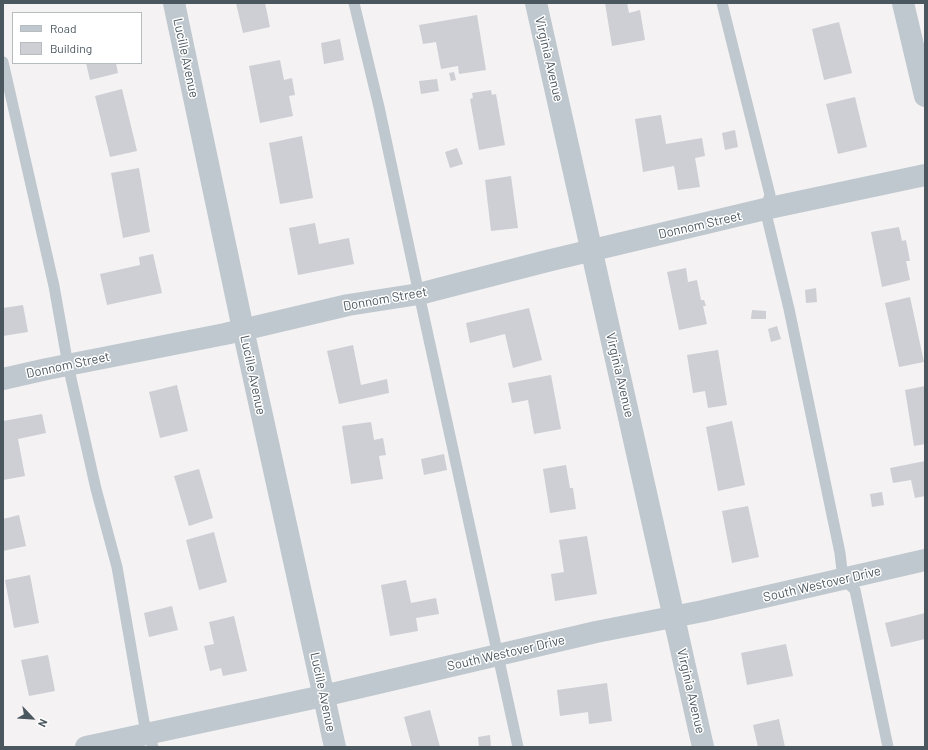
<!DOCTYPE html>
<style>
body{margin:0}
#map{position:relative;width:928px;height:750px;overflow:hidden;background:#f4f2f3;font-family:Barlow,sans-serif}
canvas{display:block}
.frame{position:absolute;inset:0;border:4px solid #4b575f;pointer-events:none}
.legend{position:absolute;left:12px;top:12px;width:130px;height:52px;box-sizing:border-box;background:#fff;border:1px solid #b7bcbf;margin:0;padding:5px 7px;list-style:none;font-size:12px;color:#4b575f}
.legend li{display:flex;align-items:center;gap:8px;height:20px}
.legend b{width:20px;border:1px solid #b7bcbf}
.north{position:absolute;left:12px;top:698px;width:40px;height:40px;-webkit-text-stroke:3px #fff;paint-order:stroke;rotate:115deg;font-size:11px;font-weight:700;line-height:16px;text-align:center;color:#4b575f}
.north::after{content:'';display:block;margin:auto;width:14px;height:18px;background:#4b575f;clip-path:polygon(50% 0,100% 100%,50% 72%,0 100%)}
</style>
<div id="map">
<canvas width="928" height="750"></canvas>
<div class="frame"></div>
<ul class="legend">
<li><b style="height:5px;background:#bfc8ce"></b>Road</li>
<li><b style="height:11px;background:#cdcfd4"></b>Building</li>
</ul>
<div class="north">N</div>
</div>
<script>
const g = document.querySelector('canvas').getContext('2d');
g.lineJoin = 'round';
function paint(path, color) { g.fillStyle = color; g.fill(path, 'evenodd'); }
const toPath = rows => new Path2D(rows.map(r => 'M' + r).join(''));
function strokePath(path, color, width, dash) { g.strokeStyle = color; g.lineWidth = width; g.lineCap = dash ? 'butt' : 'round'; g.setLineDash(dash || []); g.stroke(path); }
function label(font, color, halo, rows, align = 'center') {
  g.font = font + ' Barlow,sans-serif'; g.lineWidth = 3; g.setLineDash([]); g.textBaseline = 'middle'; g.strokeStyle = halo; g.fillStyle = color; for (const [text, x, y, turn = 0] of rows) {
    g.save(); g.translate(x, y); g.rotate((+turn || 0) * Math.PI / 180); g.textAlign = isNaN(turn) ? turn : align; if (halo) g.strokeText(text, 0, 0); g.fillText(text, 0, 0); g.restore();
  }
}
const building = toPath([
 [236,3,265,3,270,27,243,33],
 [605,3,627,3,629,13,640,10,645,40,612,46],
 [477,15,486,70,459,74,458,66,441,69,436,42,423,44,419,25],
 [839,22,852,73,824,80,812,29],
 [340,39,344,60,324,64,321,43],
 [280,60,284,80,292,78,295,95,289,96,293,116,260,123,249,66],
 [86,63,116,63,118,73,90,80],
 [454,72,456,80,451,81,449,73],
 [437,79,439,91,421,94,419,81],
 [122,89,137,151,110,157,95,96],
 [491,90,492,95,496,94,505,145,479,150,470,99,473,98,472,93],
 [855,97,867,147,838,154,826,104],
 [661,115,666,144,702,138,705,156,695,158,700,187,678,190,674,166,643,172,635,119],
 [735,130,738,147,725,150,722,133],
 [302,136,313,198,280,204,269,143],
 [457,148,463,164,450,168,445,152],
 [139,168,150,232,123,238,111,173],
 [511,176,518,228,491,231,485,180],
 [315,223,319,244,349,238,354,264,298,275,289,228],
 [899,227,902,241,906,240,910,261,906,261,910,280,882,287,871,232],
 [153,254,162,293,107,305,100,274,140,265,139,257],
 [686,268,688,282,697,280,701,300,704,300,706,306,703,306,707,324,679,330,667,272],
 [816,288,817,302,806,303,805,290],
 [910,297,924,362,899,367,885,303],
 [23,305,28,332,3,336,3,308],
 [529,308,542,360,513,368,505,334,470,343,466,323],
 [752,310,766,311,766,319,751,319],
 [777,326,781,339,771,342,768,329],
 [353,345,361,385,387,379,389,393,339,404,327,351],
 [718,350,727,405,708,408,705,391,693,393,687,355],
 [551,375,561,429,534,434,528,400,512,403,508,383],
 [177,385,188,431,160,438,149,392],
 [925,386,925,444,914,446,905,390],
 [42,414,46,433,18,439,25,476,3,480,3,421],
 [732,421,745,485,718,491,706,427],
 [371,422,374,440,383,438,386,455,379,456,383,479,351,484,342,426],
 [444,454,447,470,424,475,421,459],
 [925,461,925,496,915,498,911,480,893,483,890,468],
 [566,465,570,488,573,488,576,509,550,513,543,469],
 [199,469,213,518,189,526,174,476],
 [882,492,884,505,872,507,870,494],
 [748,506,759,557,732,563,722,511],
 [19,515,26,546,3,551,3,519],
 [214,532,227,582,199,590,186,540],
 [587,536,597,594,555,601,551,574,564,572,559,540],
 [30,575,39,623,14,628,5,580],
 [406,580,411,603,436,598,439,614,416,618,418,631,390,636,381,585],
 [172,606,178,630,149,637,144,613],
 [925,613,925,639,891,647,885,623],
 [234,616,247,671,223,676,221,668,210,671,204,646,214,644,209,622],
 [786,644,793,676,747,685,741,653],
 [48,655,55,691,29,696,21,660],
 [607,683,612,721,589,724,588,712,560,716,557,690],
 [430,710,440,747,412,747,404,717],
 [779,719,785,747,758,747,753,725],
 [490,735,491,747,479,747,478,737]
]);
const lane = toPath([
 [354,3,379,107,419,294,518,747],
 [722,3,770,195,765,209,789,309,840,553,843,579,855,590,888,747],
 [3,62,54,286,68,365,96,489,117,567,144,722,153,747]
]);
const street = toPath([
 [174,3,243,329,335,747],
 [536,3,703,747],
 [903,3,925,96],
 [3,379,47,369,225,334,348,305,419,294,547,261,765,209,925,175],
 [86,747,323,696,596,632,703,611,925,560]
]);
const streetNames = [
 ["Lucille Avenue",186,58,78],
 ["Virginia Avenue",549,59,77],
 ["Donnom Street",700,225,-13],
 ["Donnom Street",385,299,-10],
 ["Donnom Street",68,365,-12],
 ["Lucille Avenue",253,375,78],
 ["Virginia Avenue",620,375,77],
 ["South Westover Drive",822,584,-13],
 ["South Westover Drive",506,653,-13],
 ["Virginia Avenue",691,691,77],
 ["Lucille Avenue",323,692,78]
];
paint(building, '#cdcfd4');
strokePath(lane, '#bfc8ce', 11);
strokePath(street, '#bfc8ce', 22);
label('13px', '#4b575f', '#fff', streetNames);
</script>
